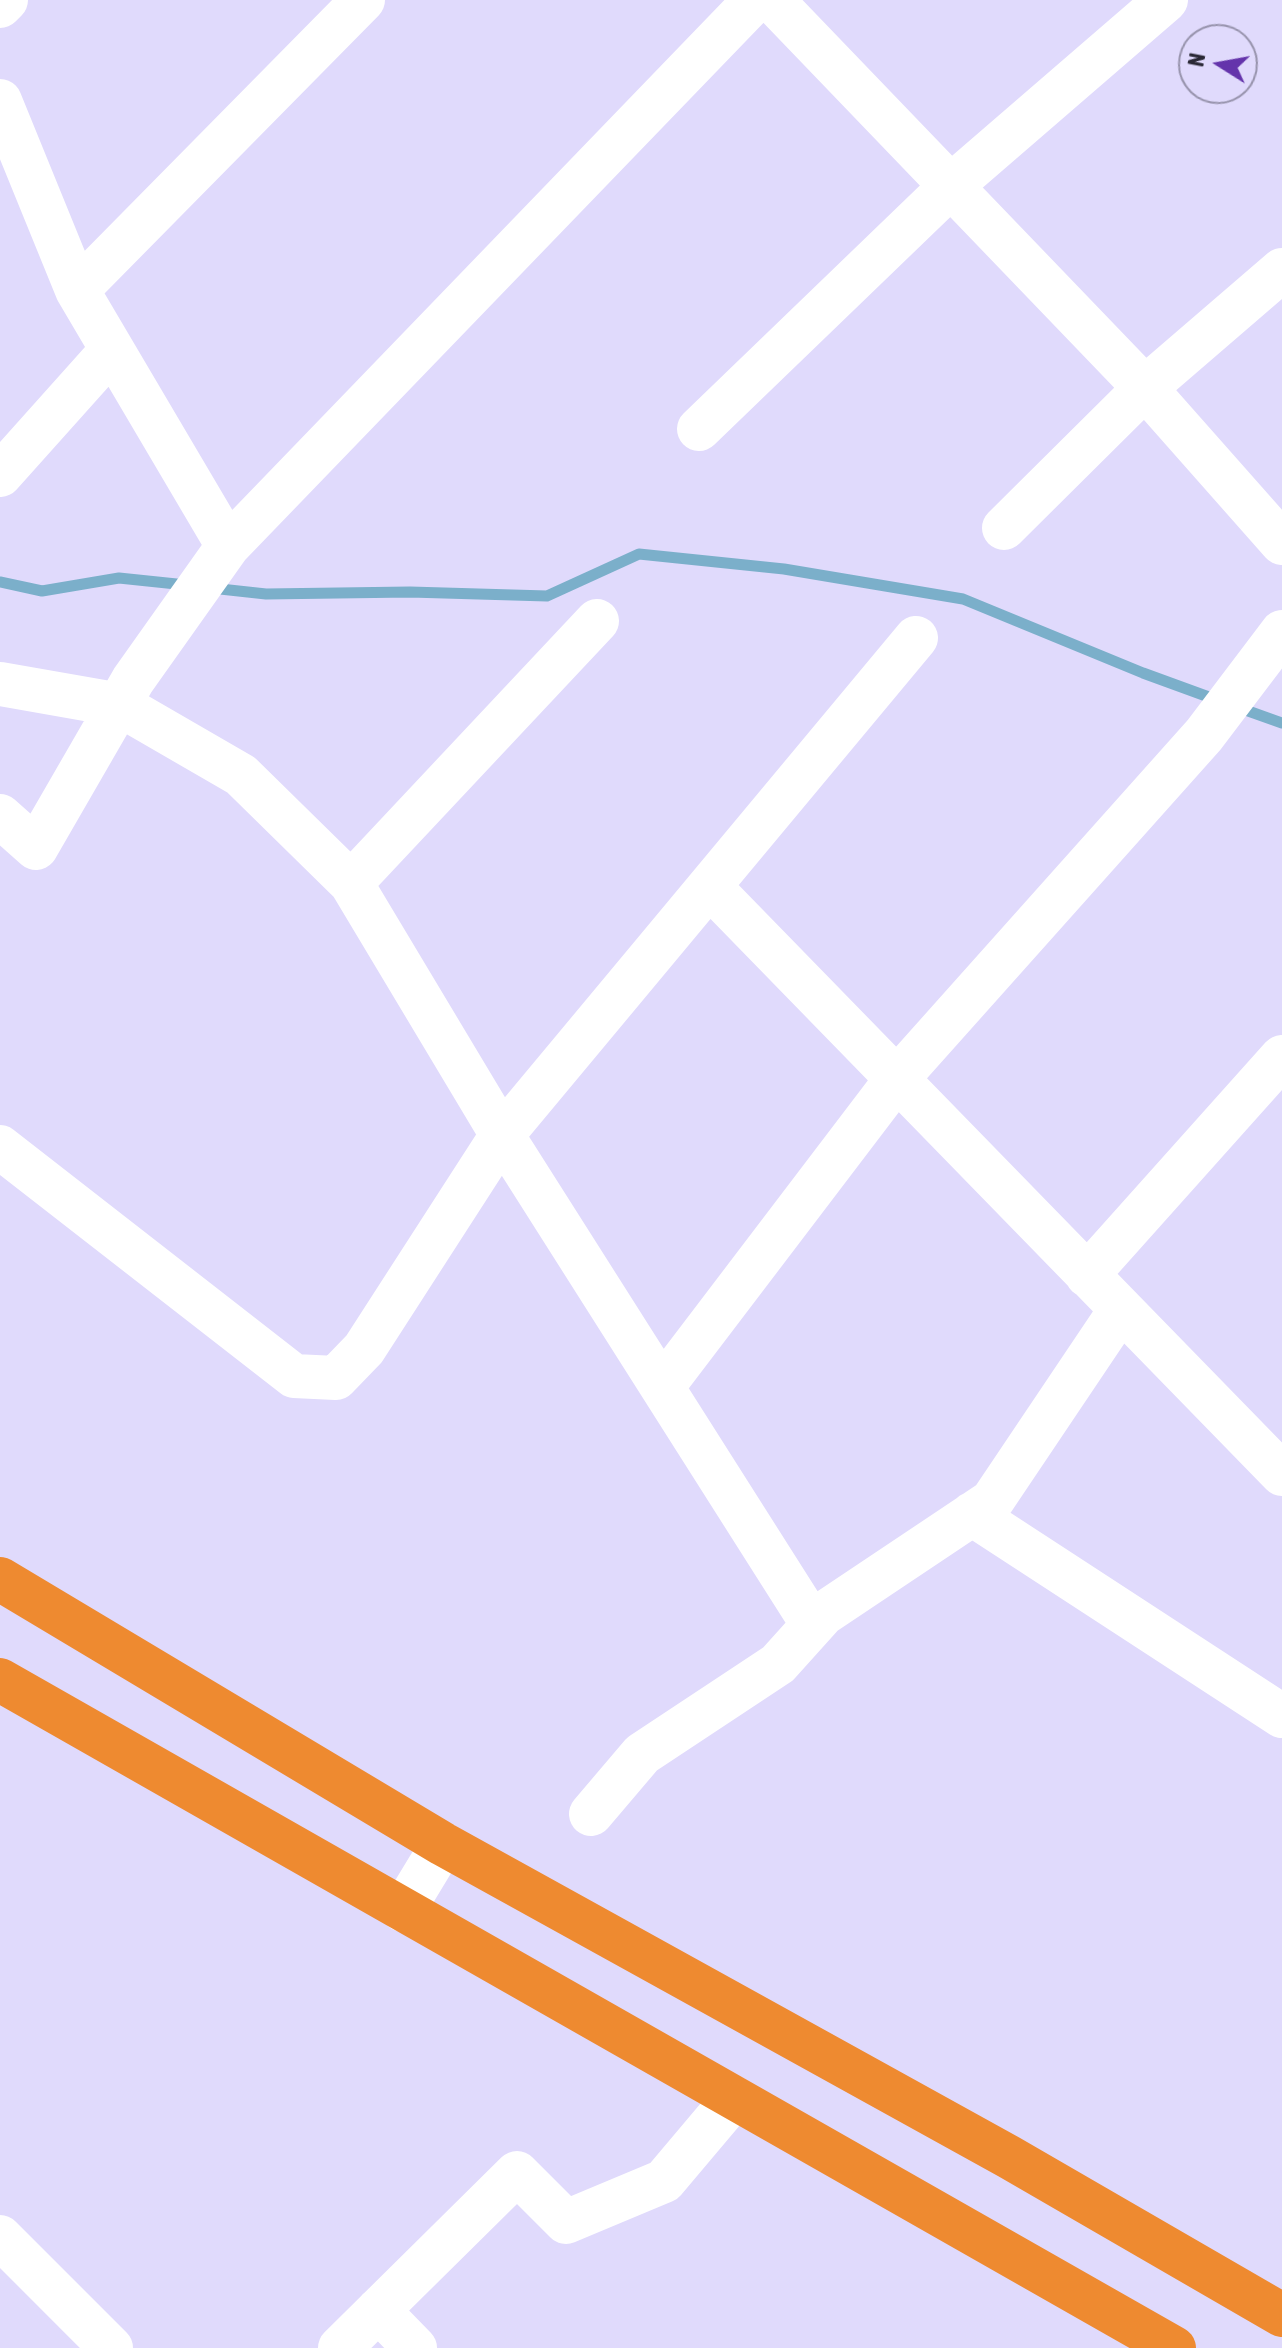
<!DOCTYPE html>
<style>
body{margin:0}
#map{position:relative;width:1282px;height:2348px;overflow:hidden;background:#e0dafc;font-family:"Asap Condensed",sans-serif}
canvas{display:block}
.north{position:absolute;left:1178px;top:24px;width:80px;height:80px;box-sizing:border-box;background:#e0dafc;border:2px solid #9793ac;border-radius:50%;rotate:281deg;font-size:22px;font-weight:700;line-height:32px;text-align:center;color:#2a2835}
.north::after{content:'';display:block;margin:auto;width:28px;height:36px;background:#6434ab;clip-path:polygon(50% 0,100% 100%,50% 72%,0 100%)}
</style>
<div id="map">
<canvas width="1282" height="2348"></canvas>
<div class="north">N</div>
</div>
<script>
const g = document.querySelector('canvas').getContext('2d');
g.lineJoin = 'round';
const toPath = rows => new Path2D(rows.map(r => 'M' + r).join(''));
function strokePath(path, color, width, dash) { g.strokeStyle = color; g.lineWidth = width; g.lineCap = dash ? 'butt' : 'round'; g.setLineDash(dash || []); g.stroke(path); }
const stream = toPath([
 [0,582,42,591,119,578,186,585],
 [211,588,266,594,410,592,547,596,639,554,784,569,963,599,1143,673,1217,700],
 [1237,707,1282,723]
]);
const minor = toPath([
 [772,0,1145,388,1282,543],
 [0,6,6,0],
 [0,101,77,290,228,546],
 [77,290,363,0],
 [699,429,952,185,1166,0],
 [0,475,111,351],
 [1004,528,1145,388,1282,270],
 [0,684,120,705,241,775,351,883,502,1135,813,1625],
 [0,816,36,848,133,680,228,546,755,0],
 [351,883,597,621],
 [710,887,1282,1474],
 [0,1147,294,1376,336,1378,364,1349,502,1135,916,638],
 [1087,1275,1282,1057],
 [663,1386,895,1081,1204,735,1282,632],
 [972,1514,1282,1716],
 [591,1814,642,1754,778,1664,823,1614,992,1501,1121,1309],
 [403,1910,443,1844],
 [0,2237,111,2348],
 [378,2310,415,2348],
 [340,2348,517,2173,566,2222,664,2181,734,2098]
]);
const highway = toPath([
 [0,1579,443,1844,1009,2157,1282,2315],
 [0,1680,1174,2348]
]);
strokePath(stream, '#7bafca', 11);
strokePath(minor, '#fff', 44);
strokePath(highway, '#ee8a30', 44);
</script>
